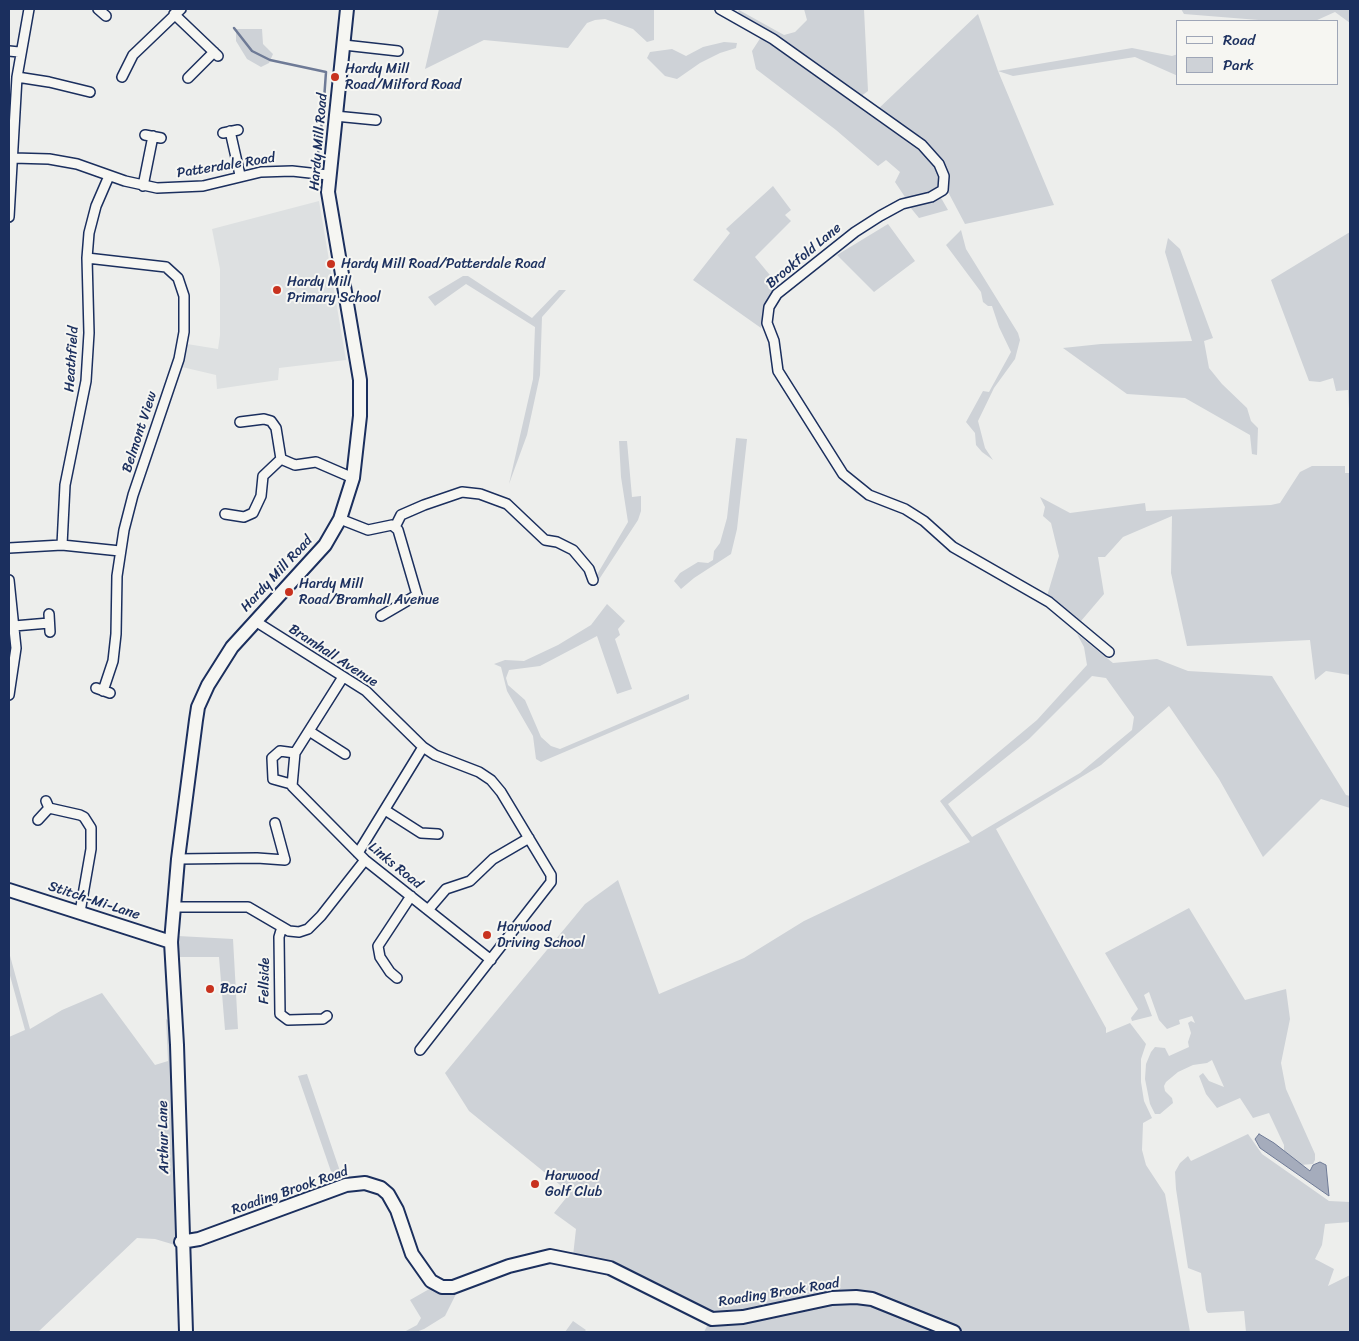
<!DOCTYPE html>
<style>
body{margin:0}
#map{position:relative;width:1359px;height:1341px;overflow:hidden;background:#edeeec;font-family:Sriracha,sans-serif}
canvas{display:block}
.frame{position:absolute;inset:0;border:10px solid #1b2f5e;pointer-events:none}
.legend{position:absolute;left:1176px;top:20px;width:162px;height:65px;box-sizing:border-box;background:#f6f6f2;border:1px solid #9ea6b7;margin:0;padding:6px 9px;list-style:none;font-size:15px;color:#1b2f5e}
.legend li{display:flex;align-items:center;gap:10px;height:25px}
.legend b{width:25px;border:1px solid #9ea6b7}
</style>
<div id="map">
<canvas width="1359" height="1341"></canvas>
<div class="frame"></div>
<ul class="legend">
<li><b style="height:6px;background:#f6f6f2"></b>Road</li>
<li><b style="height:14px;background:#ced2d7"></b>Park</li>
</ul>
</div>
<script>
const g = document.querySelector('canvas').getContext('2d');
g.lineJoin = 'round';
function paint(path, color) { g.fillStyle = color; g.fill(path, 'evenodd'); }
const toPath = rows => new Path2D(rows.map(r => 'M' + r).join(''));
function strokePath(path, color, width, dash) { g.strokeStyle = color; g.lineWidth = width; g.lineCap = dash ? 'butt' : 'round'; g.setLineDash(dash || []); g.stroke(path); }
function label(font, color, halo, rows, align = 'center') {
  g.font = font + ' Sriracha,sans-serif'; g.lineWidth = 4; g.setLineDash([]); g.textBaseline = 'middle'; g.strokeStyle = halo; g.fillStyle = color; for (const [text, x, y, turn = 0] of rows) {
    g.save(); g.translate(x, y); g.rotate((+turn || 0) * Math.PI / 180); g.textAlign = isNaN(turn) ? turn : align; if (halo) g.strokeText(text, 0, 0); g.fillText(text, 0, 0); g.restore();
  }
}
const built = toPath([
 [319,201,346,360,279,368,278,380,217,389,216,375,182,367,187,344,218,349,220,335,220,269,212,229]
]);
const green = toPath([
 [439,9,654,9,654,40,647,42,633,29,605,19,595,20,587,23,568,48,484,40,425,69],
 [804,9,864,9,868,91,860,97,792,47,738,12,739,10,784,35,795,32,807,20],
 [1181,9,1350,9,1350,23,1335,12,1315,21,1271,21,1184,14],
 [978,14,998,71,1132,48,1172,56,1178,54,1178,76,1135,57,1013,76,998,71,1054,205,965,224,947,190,949,185,946,169,877,110],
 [236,29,262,29,263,44,273,54,269,63,261,67,247,59,236,41],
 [761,37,921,152,938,170,941,179,940,186,934,192,907,200,895,182,900,172,886,160,878,166,836,130,756,69,752,51],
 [724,42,737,43,736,48,720,53,700,63,677,79,665,76,647,58,650,52,672,49,686,56,703,47],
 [773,186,791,210,785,215,791,221,755,257,779,286,768,301,761,328,693,280,730,233,726,229],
 [940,196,948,210,919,218,910,207],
 [888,224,915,261,874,292,837,255],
 [961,230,966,249,1018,333,1020,340,1015,359,994,388,978,421,985,448,993,460,982,452,976,445,975,433,966,422,983,391,989,392,1011,352,999,327,992,306,988,306,983,302,981,292,946,245],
 [1350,232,1350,427,1348,390,1336,391,1333,378,1320,382,1309,381,1271,280],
 [1168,238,1180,249,1213,338,1204,341,1209,368,1222,384,1247,408,1251,421,1258,428,1257,455,1252,454,1250,435,1185,398,1127,394,1063,348,1101,344,1192,341,1165,252],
 [463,276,468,276,532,318,559,290,566,290,542,317,540,375,527,435,509,484,533,379,535,327,466,284,435,306,428,297],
 [736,438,747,439,737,529,731,554,694,578,681,589,674,581,680,573,698,562,708,563,713,560,714,551,720,543,727,518],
 [619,441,627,441,632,497,641,496,641,511,638,520,598,581,595,578,628,522,621,477],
 [1312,466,1345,466,1345,473,1350,473,1350,675,1326,671,1315,680,1310,640,1187,646,1171,573,1172,516,1123,537,1105,557,1098,557,1104,594,1081,621,1047,596,1059,556,1051,523,1043,516,1045,507,1040,497,1070,513,1145,503,1146,511,1271,505,1280,503,1300,472],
 [607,604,625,621,618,629,620,635,615,639,632,689,617,694,597,636,540,666,509,670,506,678,508,685,525,700,541,737,551,746,560,749,689,694,689,699,541,762,536,759,533,736,507,691,501,667,494,664,505,660,524,661,558,645,591,625],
 [1077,634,1113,663,1157,659,1188,671,1272,676,1346,795,1350,796,1350,808,1321,799,1263,857,1219,779,1169,706,1101,765,996,829,1106,1028,1106,1033,1130,1023,1146,1044,1141,1059,1141,1082,1144,1101,1152,1118,1143,1123,1142,1150,1146,1165,1165,1194,1190,1332,704,1332,708,1324,705,1313,573,1256,576,1229,554,1213,570,1193,469,1111,445,1073,585,904,618,880,659,994,744,958,804,921,970,842,940,801,1037,720,1087,665,1084,647],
 [1092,676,1106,678,1134,717,1132,730,1080,773,972,837,948,804,1029,739],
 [1189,908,1245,1000,1286,989,1290,1019,1281,1063,1286,1089,1315,1154,1315,1160,1313,1164,1300,1165,1284,1151,1284,1145,1269,1113,1253,1118,1240,1098,1217,1108,1206,1094,1199,1076,1203,1073,1209,1081,1224,1087,1212,1060,1207,1063,1193,1065,1178,1072,1166,1082,1164,1086,1165,1091,1172,1098,1173,1103,1160,1114,1155,1114,1150,1104,1145,1079,1146,1064,1151,1052,1155,1047,1165,1048,1169,1056,1189,1047,1188,1042,1191,1033,1188,1023,1191,1021,1195,1023,1192,1016,1179,1020,1180,1024,1167,1029,1159,1020,1149,992,1144,995,1152,1016,1132,1021,1131,1018,1138,1009,1105,953],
 [178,936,233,939,238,1029,225,1030,219,957,178,957],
 [9,952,30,1029,62,1010,102,993,155,1065,168,1061,166,1019,170,1022,175,1245,155,1239,137,1238,38,1332,9,1332,9,1037,25,1030,9,972],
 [307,1074,344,1183,335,1183,298,1076],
 [1248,1134,1262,1154,1329,1201,1350,1202,1350,1222,1325,1224,1322,1245,1315,1259,1334,1269,1328,1286,1350,1275,1350,1332,1246,1332,1244,1311,1208,1313,1206,1310,1201,1273,1188,1268,1176,1189,1175,1172,1180,1163,1188,1156,1191,1161],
 [431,1288,441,1292,457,1292,445,1316,424,1329,416,1332,404,1332,417,1325,421,1318,410,1300],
 [573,1321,586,1330,584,1332,565,1332]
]);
const water = toPath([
 [1259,1134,1274,1143,1310,1171,1313,1165,1320,1162,1326,1165,1329,1196,1260,1148,1255,1139,1259,1134]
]);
const stream = toPath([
 [234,28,252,51,270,60,326,72,323,114],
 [317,163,322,121]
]);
const street = toPath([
 [98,9,106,16],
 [720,9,773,39,922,145,939,164,944,176,943,190,931,197,902,204,880,216,855,232,777,294,769,307,767,323,774,341,778,371,843,474,869,495,905,509,924,521,953,547,1049,602,1109,652],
 [174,14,218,56],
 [344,45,398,51],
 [9,51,19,52],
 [17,77,49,82,90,92],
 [122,77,133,55,181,9],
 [188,78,214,52],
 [335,116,376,120],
 [230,131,240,175],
 [223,133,238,130],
 [145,135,161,138],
 [13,158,49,159,77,164,125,181,157,188,203,186,261,172,292,171,328,175],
 [143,186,153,136],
 [9,217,17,77,29,9],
 [87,258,166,267,178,278,184,296,184,332,179,359,133,495,124,530,117,576,116,634,113,661,103,691],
 [240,422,264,419,271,421,276,428,281,459],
 [225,514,244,517,253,513,261,496,263,476,281,459,295,465,316,462,353,478],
 [340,519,368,530,392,525,398,530,417,595,381,616],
 [395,527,401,515,424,505,462,492,480,494,507,504,545,540,557,542,573,550,589,569,593,580],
 [62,545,65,485,86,381,89,333,87,258,89,233,96,206,109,176],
 [9,548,62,545,120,551],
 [9,580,16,648,9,695],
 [49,614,50,632],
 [255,621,366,691,423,747,435,755,479,772,491,780,501,792,551,875,551,882,420,1050],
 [14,626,49,623],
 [343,677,295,753,292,786,365,860,491,960],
 [96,688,110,693],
 [309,731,345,754],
 [291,784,273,779,272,758,280,751,295,753],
 [49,808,80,815,84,817,91,828,91,849,80,912],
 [385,810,421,833,438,834],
 [38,820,49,808,46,801],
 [358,853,423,747],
 [178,859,257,858,285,860,275,823],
 [174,907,248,907,289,931,299,932,308,929,321,916,365,860],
 [428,910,446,889,470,881,493,859,529,838],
 [282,927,279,937,280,1014,288,1020,323,1019,327,1016],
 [397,978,390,972,380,957,378,946,411,896]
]);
const secondary = toPath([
 [9,890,171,942],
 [181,1242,199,1239,346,1185,365,1183,381,1188,388,1194,397,1210,412,1254,431,1281,442,1287,453,1287,509,1266,550,1256,610,1268,712,1319,743,1317,832,1298,856,1297,872,1299,954,1332],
 [186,1332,177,1045,171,942,178,859,196,720,198,707,208,685,232,647,325,545,340,519,353,478,360,416,360,380,328,192,347,9]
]);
const markers = [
 [335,77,5,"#c8321e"],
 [331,264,5,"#c8321e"],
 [277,290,5,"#c8321e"],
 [289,592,5,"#c8321e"],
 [487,935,5,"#c8321e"],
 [210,989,5,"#c8321e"],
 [535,1184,5,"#c8321e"]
];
const poiNames = [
 ["Hardy Mill",345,69],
 ["Road/Milford Road",345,85],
 ["Hardy Mill Road/Patterdale Road",341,264],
 ["Hardy Mill",287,282],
 ["Primary School",287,298],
 ["Hardy Mill",299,584],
 ["Road/Bramhall Avenue",299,600],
 ["Harwood",497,927],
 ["Driving School",497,943],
 ["Baci",220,989],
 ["Harwood",545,1176],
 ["Golf Club",545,1192]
];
const streetNames = [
 ["Hardy Mill Road",319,142,-85],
 ["Patterdale Road",226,166,-9],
 ["Brookfold Lane",804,256,-40],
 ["Heathfield",72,359,-86],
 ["Belmont View",140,432,-72],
 ["Hardy Mill Road",277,574,-47],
 ["Bramhall Avenue",333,656,33],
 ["Links Road",395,866,39],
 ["Stitch-Mi-Lane",94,901,18],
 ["Fellside",265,981,-89],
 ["Arthur Lane",164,1137,-91],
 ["Roading Brook Road",290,1191,-19],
 ["Roading Brook Road",779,1293,-9]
];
paint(built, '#dde0e1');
paint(green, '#ced2d7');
paint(water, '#a5acbc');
strokePath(water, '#6e7a96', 1);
strokePath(stream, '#6e7a96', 2.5);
strokePath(street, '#1b2f5e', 12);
strokePath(secondary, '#1b2f5e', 16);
strokePath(street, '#f6f6f2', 9);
strokePath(secondary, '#f6f6f2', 12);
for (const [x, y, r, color] of markers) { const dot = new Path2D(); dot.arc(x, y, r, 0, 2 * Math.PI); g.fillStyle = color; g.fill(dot); strokePath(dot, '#f6f6f2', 2); }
label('14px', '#1b2f5e', '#f6f6f2', poiNames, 'left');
label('14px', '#1b2f5e', '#f6f6f2', streetNames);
</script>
